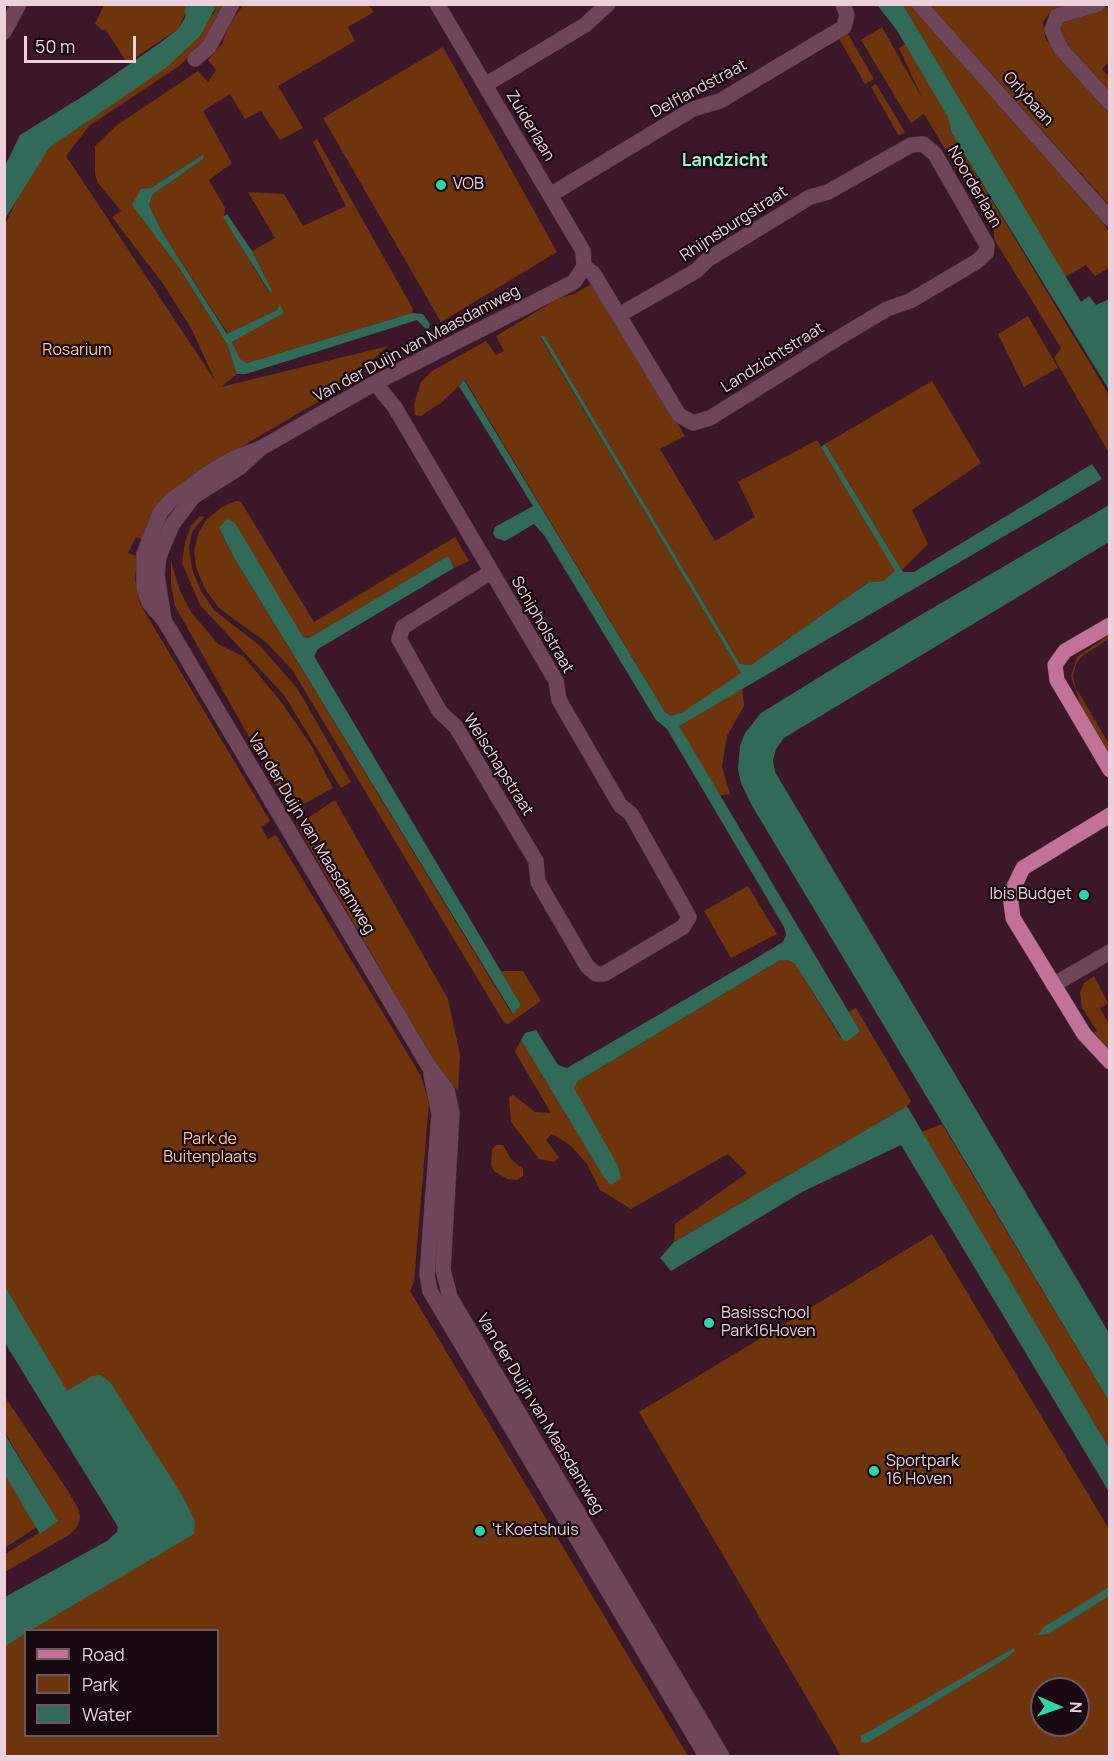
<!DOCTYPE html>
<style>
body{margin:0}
#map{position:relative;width:1114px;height:1761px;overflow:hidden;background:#3b1729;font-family:Manrope,sans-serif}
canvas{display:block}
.frame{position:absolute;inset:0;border:6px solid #ead1dc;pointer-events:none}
.legend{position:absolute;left:24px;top:1629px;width:195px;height:108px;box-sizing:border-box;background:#180810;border:2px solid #6c5862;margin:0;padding:8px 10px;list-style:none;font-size:18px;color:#ead1dc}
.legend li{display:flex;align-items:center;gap:12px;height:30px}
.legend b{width:30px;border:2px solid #6c5862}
.north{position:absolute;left:1030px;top:1677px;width:60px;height:60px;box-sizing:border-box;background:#180810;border:2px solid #6c5862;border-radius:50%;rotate:92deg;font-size:16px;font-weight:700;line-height:24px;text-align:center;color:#ead1dc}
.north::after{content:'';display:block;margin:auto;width:21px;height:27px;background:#2fd4aa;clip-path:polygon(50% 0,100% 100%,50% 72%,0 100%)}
.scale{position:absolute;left:24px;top:36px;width:112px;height:27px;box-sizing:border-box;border:3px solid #ead1dc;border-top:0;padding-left:8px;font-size:18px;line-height:21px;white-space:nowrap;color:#ead1dc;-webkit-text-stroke:4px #180810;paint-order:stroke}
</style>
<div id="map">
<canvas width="1114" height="1761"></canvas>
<div class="frame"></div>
<ul class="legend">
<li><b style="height:8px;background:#c27198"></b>Road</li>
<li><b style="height:16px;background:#6e340c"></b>Park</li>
<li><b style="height:16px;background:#316a58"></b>Water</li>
</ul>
<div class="north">N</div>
<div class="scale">50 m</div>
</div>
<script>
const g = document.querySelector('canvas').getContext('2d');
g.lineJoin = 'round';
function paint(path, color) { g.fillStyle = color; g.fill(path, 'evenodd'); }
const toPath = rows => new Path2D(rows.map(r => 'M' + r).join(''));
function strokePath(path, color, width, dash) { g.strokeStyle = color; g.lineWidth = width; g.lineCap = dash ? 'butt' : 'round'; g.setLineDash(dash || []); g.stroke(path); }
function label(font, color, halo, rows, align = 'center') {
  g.font = font + ' Manrope,sans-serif'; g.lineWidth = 4.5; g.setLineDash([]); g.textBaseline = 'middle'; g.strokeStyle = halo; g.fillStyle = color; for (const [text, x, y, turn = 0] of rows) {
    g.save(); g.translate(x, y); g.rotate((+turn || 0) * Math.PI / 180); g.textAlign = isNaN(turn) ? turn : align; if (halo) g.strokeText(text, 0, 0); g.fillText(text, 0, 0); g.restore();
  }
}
const green = toPath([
 [104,5,186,5,187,10,178,29,127,63,106,30,102,30,95,24],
 [217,5,226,5,204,42,179,66,89,126,66,156,216,382,192,330,164,285,112,217,121,211,98,183,95,174,95,146,117,125,198,71,208,82,216,70,208,60,222,44,229,25,243,5,368,5,374,12,348,27,355,41,278,86,303,128,280,140,261,111,245,119,230,94,203,111,232,163,209,180,225,208,224,217,269,293,273,292,252,251,275,238,248,192,284,194,303,226,346,206,313,142,317,139,413,309,412,313,247,363,239,359,232,342,284,313,280,305,277,310,228,334,161,230,149,205,153,194,203,159,204,154,151,188,132,205,180,269,227,344,237,374,221,387,388,346,354,376,355,380,212,464,144,540,136,537,128,553,137,556,135,580,140,604,270,821,261,827,268,839,276,835,421,1076,429,1103,414,1282,410,1291,688,1756,5,1756,5,1619,139,1532,5,1320,5,224,26,181,49,148,87,122,214,13],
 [26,1630,218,1630,218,1736,26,1736],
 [903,5,911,5,1103,223,1109,232,1109,268,1095,276,1086,265,1065,277],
 [930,5,1081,5,1051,11,1043,22,1045,38,1109,111,1109,205],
 [1109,7,1109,62,1102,69,1109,77,1109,92,1060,36,1058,29,1062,19],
 [882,27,922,98,899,48,905,44,949,117,952,134,1109,395,1109,453,1054,358,1061,348,994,239,994,232,926,117,924,114,911,123,861,40],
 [844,33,848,34,874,79,865,84,838,37],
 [443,47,557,252,441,322,323,118],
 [876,84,905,132,899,136,871,87],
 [593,283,685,436,660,449,715,541,755,517,738,482,817,440,896,571,883,581,869,582,751,665,740,664,544,335,541,338,741,673,709,697,683,712,671,716,665,712,465,380,442,402,421,416,415,415,414,404,421,382,432,371,486,341,496,355,504,351,496,336,559,298,574,294],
 [1028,316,1058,368,1024,387,998,334],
 [932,381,981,463,912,510,928,544,902,570,825,444],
 [236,501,241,502,314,622,455,537,469,561,454,568,448,556,309,638,303,637,219,528,233,556,512,1014,521,1005,501,971,523,971,541,1001,508,1024,503,1021,293,671,267,643,219,608,205,589,196,567,194,550,199,532,206,520,222,507],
 [200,516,204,517,192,532,189,547,192,569,201,591,214,610,260,646,297,688,351,782,341,788,284,695,200,605,182,563,185,542,191,526],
 [171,561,180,591,191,612,218,644,244,657,282,703,311,745,333,788,291,811,175,606,171,585],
 [1109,635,1109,639,1082,656,1076,664,1073,676,1075,686,1109,744,1109,756,1077,702,1079,700,1071,676,1077,657],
 [742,687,744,706,727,736,722,766,730,794,718,796,678,726],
 [335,800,448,999,460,1055,458,1091,433,1060,297,825],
 [748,886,777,934,731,958,704,911],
 [780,960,788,960,795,964,840,1037,860,1031,848,1012,856,1008,911,1101,907,1106,674,1242,675,1224,747,1173,728,1154,631,1209,600,1190,587,1164,570,1145,552,1134,546,1140,559,1157,554,1162,539,1159,511,1122,509,1097,513,1095,535,1112,551,1113,515,1052,521,1040,603,1176,573,1088,578,1081],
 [1094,976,1108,1003,1100,1008,1109,1024,1109,1051,1094,1032,1097,1031,1082,1008,1080,993,1084,983],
 [942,1124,1109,1401,1109,1448,922,1132],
 [496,1145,503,1145,511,1159,523,1169,523,1176,517,1180,507,1179,494,1171,491,1164,492,1150],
 [932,1234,1109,1529,1109,1756,841,1756,639,1412],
 [1042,1689,1078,1689,1078,1725,1042,1725],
 [5,1397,68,1491,79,1510,80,1518,77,1527,69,1535,5,1572,5,1554,58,1521,5,1433],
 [4,1458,43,1523,5,1548,4,1548]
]);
const water = toPath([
 [186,5,217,5,200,36,167,67,49,148,5,219,5,166,20,135,85,95,160,43,178,29,185,18],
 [877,5,903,5,1081,302,1089,296,1096,305,1109,299,1109,390,952,134,948,117,896,29],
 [204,154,203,159,153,194,149,205,161,230,227,334,277,310,280,304,284,313,232,342,240,359,247,363,412,313,423,314,430,324,428,331,417,320,246,374,237,374,227,344,180,269,132,205,141,189,151,188],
 [227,214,252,251,273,292,270,293,223,217],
 [544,335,740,664,751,665,869,582,883,581,895,571,821,447,825,444,903,572,914,572,1092,464,1102,479,679,726,860,1031,848,1041,843,1040,795,964,788,960,780,960,578,1081,574,1088,618,1166,621,1178,611,1185,603,1176,521,1040,525,1033,536,1030,558,1065,567,1068,753,960,783,942,786,935,784,927,667,729,656,720,544,535,534,524,505,541,496,538,493,533,495,527,533,506,459,386,464,380,665,712,671,716,683,712,741,673,541,337],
 [1109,505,1109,542,784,738,776,749,773,760,775,772,1109,1333,1109,1401,751,804,741,783,738,769,740,746,745,733,761,713,907,623],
 [227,519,235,523,303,637,309,638,448,556,454,568,318,649,314,656,521,1005,513,1014,233,556,219,528],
 [907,1106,1109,1448,1109,1492,901,1145,802,1192,671,1271,660,1258,674,1242],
 [5,1287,67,1391,92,1376,101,1375,110,1382,182,1495,195,1521,194,1534,31,1630,26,1630,25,1634,5,1646,5,1597,107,1541,117,1532,118,1527,5,1343],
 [4,1433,58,1521,40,1534,5,1475],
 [1109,1587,1109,1596,1048,1634,1038,1635,1044,1627],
 [1014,1648,1015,1651,1008,1657,867,1743,861,1742,861,1736]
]);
const minor = toPath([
 [919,4,1110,219],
 [1098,4,1057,16,1052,30,1061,49,1110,103],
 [4,32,19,4],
 [195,59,209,47,232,4],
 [485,85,585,25,608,4],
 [550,195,693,109,720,101,844,27,847,15,843,4],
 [584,267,593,273,679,415,693,423,710,418,840,337,887,309,910,301,976,262,986,253,987,245,935,154,923,144,911,145,828,192,810,197,707,260,696,271,619,315],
 [375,383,394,406,556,681,559,700,620,805,631,814,689,917,683,927,604,974,596,974,587,966,538,882,536,861,456,727,440,712,399,639,403,627,491,572],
 [261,448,234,458,210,472,171,500,160,513,144,554,144,588,149,603,164,620,428,1065,447,1090,452,1113,443,1270,450,1297,722,1756],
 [164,620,157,575,159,556,172,525,193,497,239,468,261,448,375,383,574,282,584,267,583,251,437,4],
 [1053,985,1110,952],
 [431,1074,439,1114,427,1274,430,1291,706,1756]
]);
const major = toPath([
 [1110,625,1065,651,1055,665,1057,680,1110,770],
 [1110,815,1023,868,1010,895,1013,918,1084,1034,1110,1062]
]);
const markers = [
 [441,185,6,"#2fd4aa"],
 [1084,895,6,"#2fd4aa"],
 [709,1323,6,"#2fd4aa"],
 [874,1471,6,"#2fd4aa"],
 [480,1531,6,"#2fd4aa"]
];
const streetNames = [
 ["Delflandstraat",699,89,-28],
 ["Orlybaan",1028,99,48],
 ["Zuiderlaan",530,126,59],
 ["Noorderlaan",974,187,60],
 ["Rhijnsburgstraat",734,224,-33],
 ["Van der Duijn van Maasdamweg",417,344,-28],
 ["Landzichtstraat",773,358,-32],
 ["Schipholstraat",542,625,60],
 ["Welschapstraat",498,765,58],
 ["Van der Duijn van Maasdamweg",311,834,59],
 ["Van der Duijn van Maasdamweg",540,1414,59]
];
const poiNames = [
 ["VOB",453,185],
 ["Ibis Budget",1072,895,"right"],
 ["Basisschool",721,1314],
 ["Park16Hoven",721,1332],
 ["Sportpark",886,1462],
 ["16 Hoven",886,1480],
 ["'t Koetshuis",492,1531]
];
const parkNames = [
 ["Rosarium",77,351],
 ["Park de",210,1140],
 ["Buitenplaats",210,1158]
];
const neighbourhoodNames = [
 ["Landzicht",725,161]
];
paint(green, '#6e340c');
paint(water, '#316a58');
strokePath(minor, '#503342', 16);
strokePath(major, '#503342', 16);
strokePath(minor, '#6f4659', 15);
strokePath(major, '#c27198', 15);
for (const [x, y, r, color] of markers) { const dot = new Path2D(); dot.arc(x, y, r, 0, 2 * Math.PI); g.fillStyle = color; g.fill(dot); strokePath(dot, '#180810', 2); }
label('16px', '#ead1dc', '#180810', streetNames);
label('16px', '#ead1dc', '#180810', poiNames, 'left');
label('16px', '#ffc5a5', '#180810', parkNames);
label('bold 18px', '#96f3d4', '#180810', neighbourhoodNames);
</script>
